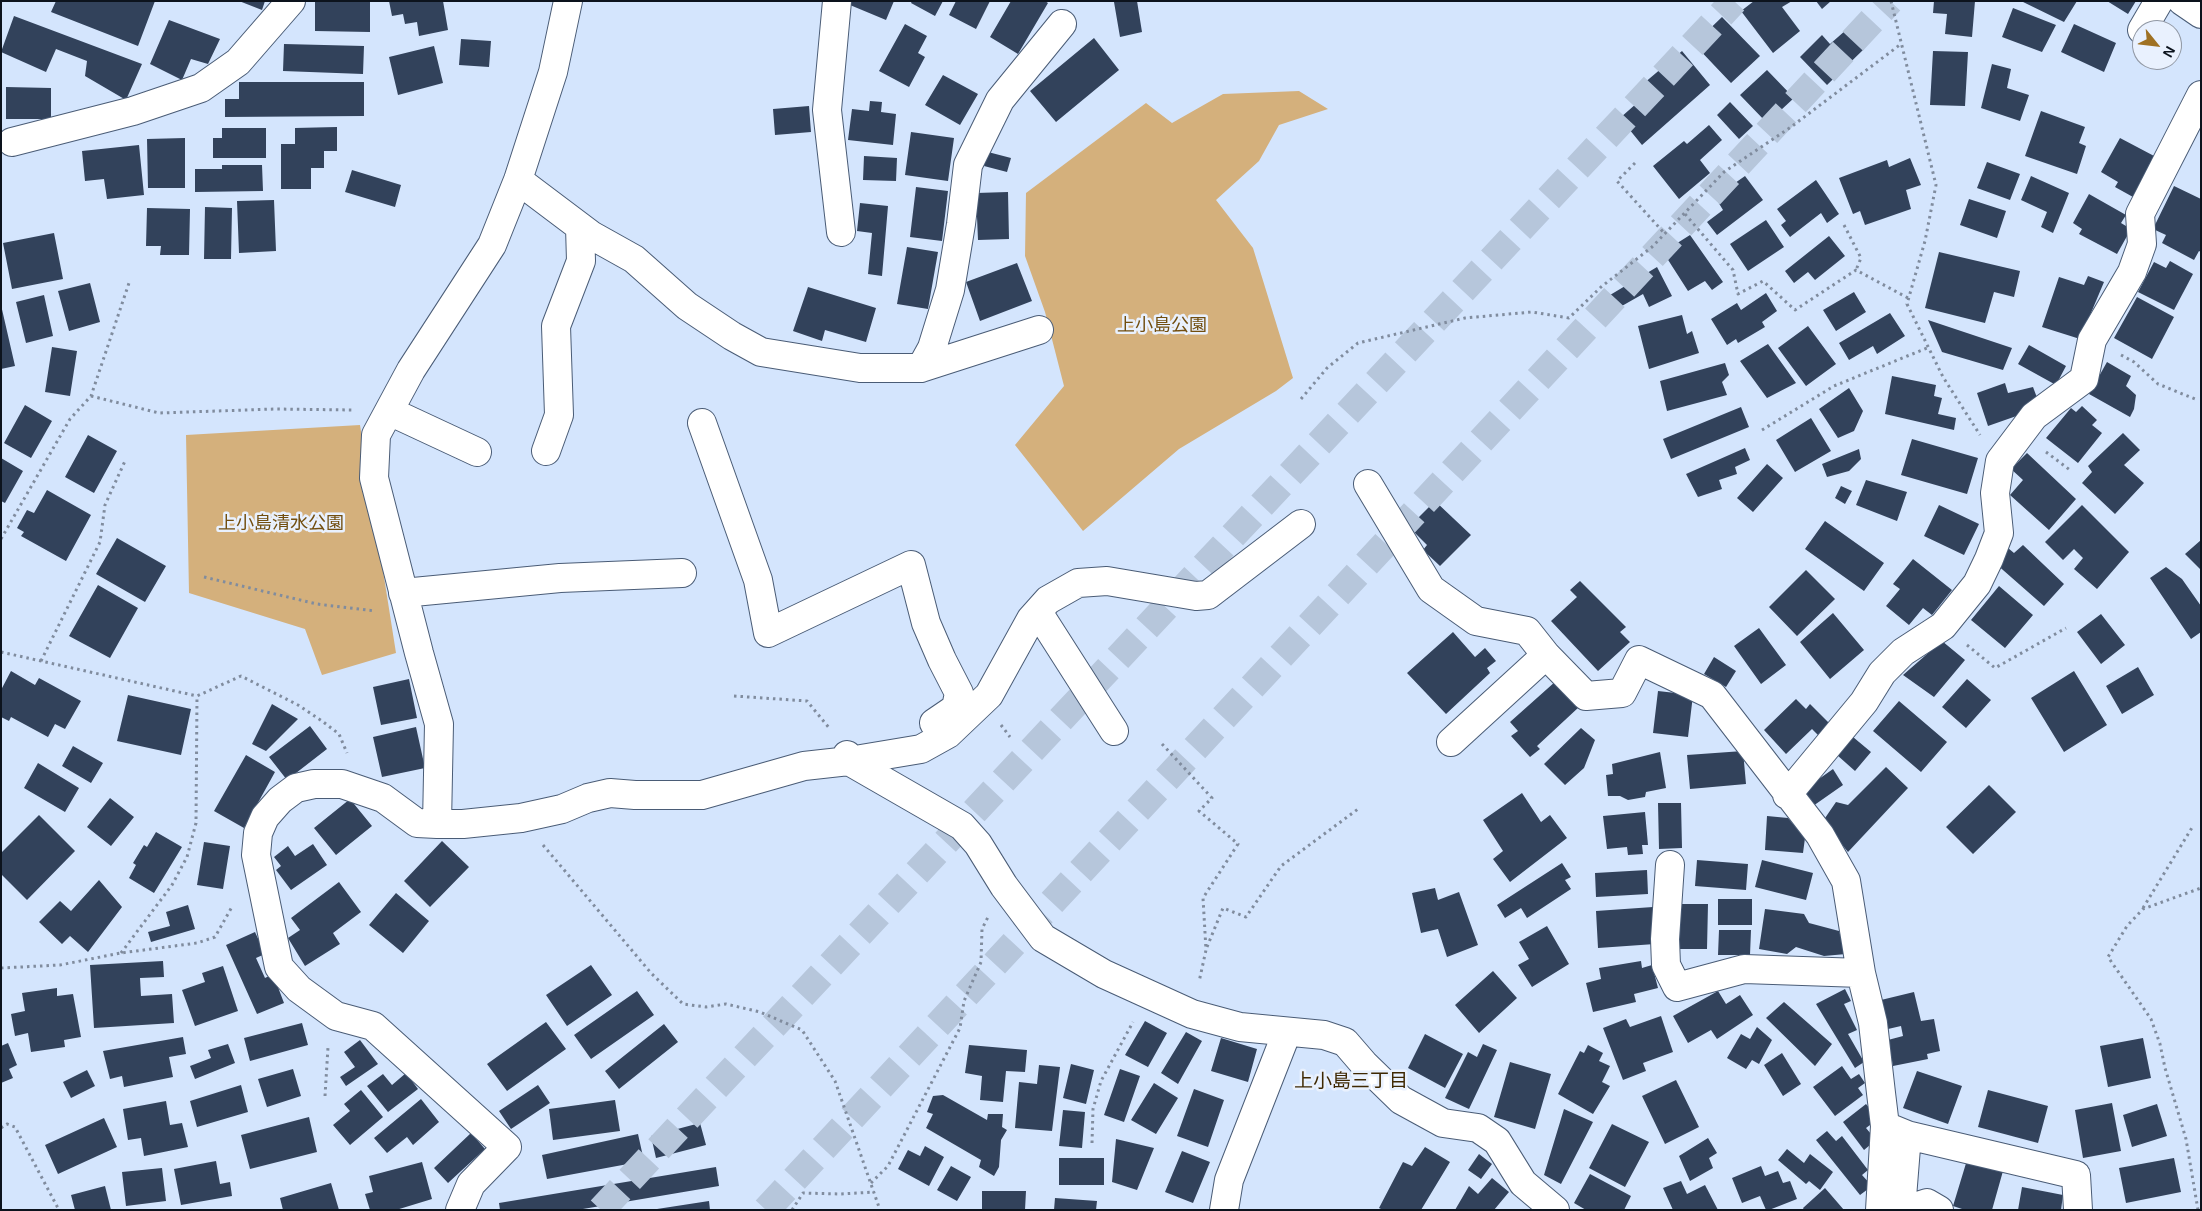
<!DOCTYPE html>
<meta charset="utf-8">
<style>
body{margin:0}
#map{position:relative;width:2202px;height:1211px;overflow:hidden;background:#d4e5fd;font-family:Arial,sans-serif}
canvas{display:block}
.frame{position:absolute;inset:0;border:2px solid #0c131d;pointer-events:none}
.north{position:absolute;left:2132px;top:20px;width:50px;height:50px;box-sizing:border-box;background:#e9f1fe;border:1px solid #9198a4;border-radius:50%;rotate:119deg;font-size:14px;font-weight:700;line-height:20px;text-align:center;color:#0c131d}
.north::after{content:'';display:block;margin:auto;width:18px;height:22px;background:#9f7123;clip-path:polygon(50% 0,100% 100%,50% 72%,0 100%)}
</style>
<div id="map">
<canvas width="2202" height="1211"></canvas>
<div class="frame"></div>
<div class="north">N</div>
</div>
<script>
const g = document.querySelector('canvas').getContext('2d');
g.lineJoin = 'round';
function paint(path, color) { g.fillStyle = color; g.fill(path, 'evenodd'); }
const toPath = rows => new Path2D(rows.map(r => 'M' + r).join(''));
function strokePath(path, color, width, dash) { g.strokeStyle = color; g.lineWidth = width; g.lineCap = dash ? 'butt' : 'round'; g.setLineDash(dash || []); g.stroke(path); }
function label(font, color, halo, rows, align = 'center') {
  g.font = font + ' Arial,"Noto Sans JP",sans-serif'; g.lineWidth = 5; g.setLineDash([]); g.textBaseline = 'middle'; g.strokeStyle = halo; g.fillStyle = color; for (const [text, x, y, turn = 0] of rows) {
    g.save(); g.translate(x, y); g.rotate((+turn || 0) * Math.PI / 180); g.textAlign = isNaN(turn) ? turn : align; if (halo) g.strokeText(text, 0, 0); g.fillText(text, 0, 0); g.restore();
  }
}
const green = toPath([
 [1299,91,1328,109,1279,125,1259,161,1216,200,1253,248,1293,378,1276,391,1179,449,1083,531,1015,445,1064,386,1045,312,1025,256,1026,193,1146,103,1172,123,1223,94],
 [360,425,396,653,322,675,305,629,189,593,186,435]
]);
const building = toPath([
 [56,1,155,1,138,46,51,12],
 [239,1,265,1,262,10],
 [315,1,370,1,370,32,315,31],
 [389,1,443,1,448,30,419,36,417,22,405,24,403,14,392,16],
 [852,1,894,1,886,20,850,5],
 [912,1,943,1,935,16,911,3],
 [956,1,990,1,976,29,949,15],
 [1011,1,1045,1,1048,3,1018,54,990,37],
 [1120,1,1137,1,1142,32,1120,37,1114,2],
 [1754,1,1792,1,1782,7,1800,31,1773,53,1741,11],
 [1816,1,1831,1,1822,9],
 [1934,1,1975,1,1972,37,1945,34,1947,14,1933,13],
 [2021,1,2077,1,2064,22],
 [2107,1,2136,1,2128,14],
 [2013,8,2056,25,2042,52,2002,37],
 [14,16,142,64,126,100,85,76,87,61,56,49,46,72,1,52],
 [1722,17,1760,56,1731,83,1694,44],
 [169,20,220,39,208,64,191,59,182,80,150,64],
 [905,24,927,36,918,53,925,57,909,87,879,71],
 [2074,24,2116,43,2104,72,2061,52],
 [1846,30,1864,49,1827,85,1800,57,1822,35,1830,44],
 [1094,38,1119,70,1056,122,1030,91],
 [461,39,491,41,489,67,459,65],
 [284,44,364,46,363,74,283,71],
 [434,46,443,83,398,95,389,57],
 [1682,51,1710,85,1642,145,1620,118,1637,103,1630,95],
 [1933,51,1968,52,1965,106,1930,105],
 [1992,64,2011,69,2007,88,2029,95,2020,121,1981,108],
 [1767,70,1794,98,1767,123,1740,95],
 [943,75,978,94,960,125,925,105],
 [239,82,364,82,364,116,225,117,225,99,239,99],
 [6,87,51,88,51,119,6,119],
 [870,101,882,102,881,112,896,114,893,145,848,140,852,109,869,111],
 [1730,102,1753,126,1739,139,1717,115],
 [809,106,811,132,775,135,773,109],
 [2041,111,2085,127,2079,143,2086,146,2077,174,2025,156],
 [1709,125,1722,140,1700,160,1710,173,1679,199,1653,166,1684,141,1687,144],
 [337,127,337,151,324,151,324,168,311,168,311,189,281,189,281,144,295,144,295,128],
 [222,128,266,128,266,158,213,158,213,138,222,138],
 [911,132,954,138,948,181,905,175],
 [185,138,185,188,148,188,147,139],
 [2120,138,2156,157,2133,197,2115,187,2118,182,2101,172],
 [139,145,144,195,107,199,104,179,85,181,82,151],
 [988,152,1011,158,1007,172,984,166],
 [864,156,897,158,896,181,863,180],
 [1910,158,1921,185,1906,190,1911,209,1865,225,1860,211,1853,214,1839,178,1887,160,1889,167],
 [1987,162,2020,174,2010,200,1977,188],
 [222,165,262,165,263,191,195,192,195,169,222,169],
 [352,170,401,185,395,207,345,192],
 [1745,176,1763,200,1717,235,1707,222,1723,210,1715,197],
 [2031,176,2069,193,2053,233,2041,227,2047,212,2021,200],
 [1816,180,1839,214,1827,223,1821,213,1790,237,1781,225,1786,221,1777,209],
 [2174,186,2201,199,2201,252,2199,251,2194,260,2162,243,2166,235,2153,229],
 [916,187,948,191,942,241,910,237],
 [1008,192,1009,239,978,240,976,193],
 [2089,194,2126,215,2121,223,2131,229,2117,254,2079,234,2082,229,2073,223],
 [1969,199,2006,211,1997,238,1960,225],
 [274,200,276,251,239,253,237,201],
 [860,203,888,206,882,276,868,274,872,233,857,231],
 [205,207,232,208,231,259,204,259],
 [147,208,190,209,189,255,160,255,161,246,146,246],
 [1766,220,1784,247,1748,271,1730,244],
 [54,233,63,279,12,289,3,243],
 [1690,235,1723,282,1712,290,1705,281,1688,291,1663,252],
 [1829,236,1845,256,1815,280,1808,272,1794,283,1785,271],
 [907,247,938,252,928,309,897,304],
 [1939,252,2020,271,2014,297,1994,292,1985,323,1925,308],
 [2170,261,2193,274,2174,310,2138,292,2154,262,2166,268],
 [1017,263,1032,301,980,321,966,282],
 [1657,267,1672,296,1649,307,1643,294,1606,315,1603,308,1605,298],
 [2088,276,2104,282,2080,339,2042,327,2059,277,2084,285],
 [90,283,100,322,69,331,58,291],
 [808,287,876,308,866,342,825,330,822,341,793,331],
 [1854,292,1866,312,1836,331,1823,310],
 [1766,293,1777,311,1762,322,1765,327,1738,343,1736,339,1727,345,1711,319,1737,303,1741,310],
 [44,295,53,336,26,343,16,302],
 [2137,297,2174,317,2152,359,2114,338],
 [1,305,15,366,1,369],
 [1890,313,1905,336,1877,354,1873,346,1849,360,1839,343],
 [1682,315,1687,334,1692,331,1699,353,1649,369,1638,326],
 [1928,320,2012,348,2003,370,1942,352],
 [1808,326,1836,364,1806,386,1778,348],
 [1768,344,1796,383,1767,398,1740,361],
 [2029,345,2066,366,2056,385,2018,364],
 [52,347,77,351,70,396,45,392],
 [2107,362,2131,376,2126,386,2136,395,2134,409,2130,417,2089,394],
 [1725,363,1729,375,1722,382,1727,395,1667,411,1660,381],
 [1892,376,1936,385,1934,396,1942,398,1938,414,1956,418,1954,430,1885,414],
 [2005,383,2008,393,2033,387,2039,403,2025,413,1988,426,1977,393],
 [1849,388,1863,411,1854,431,1838,438,1819,409],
 [25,405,52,421,31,458,4,443],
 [2082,406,2097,420,2092,425,2102,433,2078,463,2046,438,2071,408,2076,412],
 [1741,407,1749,427,1671,459,1663,439],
 [1811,418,1831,451,1795,472,1776,440],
 [2123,433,2140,450,2124,465,2144,483,2115,514,2082,483,2092,472,2088,466],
 [88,435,117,451,94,493,65,477],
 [1912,439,1978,458,1967,494,1901,475],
 [1745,448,1750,460,1735,467,1737,474,1719,480,1722,489,1698,497,1686,474],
 [1859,449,1861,459,1849,471,1827,477,1822,464],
 [2027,453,2076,499,2049,530,2010,495,2023,480,2011,469],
 [1,458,23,471,5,503,1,501],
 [1767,464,1783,478,1753,512,1737,498],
 [1866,480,1907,492,1897,521,1856,505],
 [1841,486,1852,491,1845,504,1835,498],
 [47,490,91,515,66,561,21,536,24,532,17,528,27,510,34,513],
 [1435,501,1471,535,1440,566,1423,550,1427,545,1409,527],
 [1939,505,1979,524,1964,555,1924,536],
 [2082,505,2129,552,2097,589,2074,569,2083,558,2074,549,2063,560,2045,542],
 [1825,521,1884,563,1864,591,1805,549],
 [117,538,166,566,145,602,96,574],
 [2201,540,2201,570,2185,554],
 [2023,545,2064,584,2044,606,1995,563,2008,548,2014,553],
 [1913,559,1952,590,1932,615,1923,608,1909,625,1886,606,1900,589,1893,584],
 [2166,567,2182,579,2201,606,2201,632,2191,639,2150,578],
 [1806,570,1835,599,1797,636,1769,607],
 [1580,581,1626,627,1620,632,1630,642,1598,671,1551,621,1577,597,1570,590],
 [98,585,138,608,110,658,69,636],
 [1999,586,2033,615,2005,648,1971,620],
 [1833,613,1864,650,1830,679,1800,642],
 [2101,614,2125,645,2101,664,2077,632],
 [1759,628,1786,665,1761,684,1734,646],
 [1453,632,1475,657,1485,648,1496,661,1487,668,1490,673,1446,714,1407,673],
 [1942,641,1965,660,1934,697,1903,675],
 [1714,657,1736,671,1726,687,1704,674],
 [2138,667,2154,695,2122,714,2106,686],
 [11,671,35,685,39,678,81,701,65,729,55,724,48,737,11,717,9,721,1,717,1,690],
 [2074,671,2107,725,2064,752,2031,698],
 [409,679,417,718,381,725,373,687],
 [1967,679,1991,700,1966,728,1942,707],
 [1556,681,1579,707,1537,746,1540,749,1530,757,1511,736,1518,731,1510,722],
 [1658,691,1693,695,1688,737,1653,733],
 [128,695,191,709,181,755,117,741],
 [1796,699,1806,709,1810,704,1830,724,1818,735,1812,729,1786,754,1764,730],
 [1899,701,1947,742,1921,772,1873,731],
 [272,704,298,719,266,751,252,744],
 [310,726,327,749,287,780,269,757],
 [416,727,425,768,382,777,373,737],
 [1581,728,1595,740,1584,768,1565,785,1544,764],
 [1853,737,1871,752,1855,771,1837,755],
 [73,746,103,763,91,783,62,766],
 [1743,751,1746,784,1690,789,1687,755],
 [1660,752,1666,788,1646,792,1645,797,1628,800,1620,796,1608,796,1606,775,1613,774,1612,764],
 [246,755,275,772,244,828,214,811],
 [38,763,79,788,65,812,24,788],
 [1886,767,1908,788,1848,852,1823,821,1836,802,1848,805],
 [1833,769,1843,785,1813,806,1802,791],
 [1989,785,2016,812,1973,854,1946,827],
 [1522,793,1541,822,1550,815,1567,838,1510,882,1493,859,1503,851,1483,820],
 [110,798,134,817,111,846,87,827],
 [350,799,372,826,336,855,314,828],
 [1658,803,1681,803,1682,848,1659,849],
 [1645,812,1648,845,1642,845,1643,854,1628,855,1627,847,1607,849,1603,816],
 [39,815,75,851,27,900,1,874,1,853],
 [1767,816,1788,818,1805,838,1803,853,1765,850],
 [156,832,182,847,154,893,129,878,136,865,133,863,144,845,147,847],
 [442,841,469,867,430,907,404,881],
 [204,842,230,846,223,889,197,885],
 [313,844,327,865,291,890,276,870,281,866,274,857,288,846,295,856],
 [1697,860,1748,864,1746,890,1695,886],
 [1762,860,1813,873,1806,900,1755,887],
 [1562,863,1571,877,1565,880,1571,889,1527,918,1521,908,1505,918,1497,905],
 [1647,870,1648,894,1596,897,1595,873],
 [99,880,122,907,88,952,70,936,62,944,39,922,60,901,71,911],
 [339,882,361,912,333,933,340,944,305,966,288,938,300,930,291,918],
 [1435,888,1438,900,1459,892,1478,945,1447,957,1438,929,1421,933,1412,893],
 [396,893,429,921,403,953,369,925],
 [1718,899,1752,899,1752,925,1718,925],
 [1679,904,1708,904,1707,949,1678,949],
 [188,905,195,929,151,942,148,932,170,926,166,912],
 [1653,907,1655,944,1598,948,1596,911],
 [1765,909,1804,914,1809,923,1839,931,1846,954,1824,956,1796,947,1787,954,1759,949],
 [1547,926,1569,964,1532,987,1518,965,1529,959,1519,942],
 [1719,930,1751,930,1750,955,1718,955],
 [255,932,265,954,256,958,265,978,273,974,284,1003,257,1014,226,945],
 [163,961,164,977,140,978,141,996,172,994,174,1023,94,1028,90,965],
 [1641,961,1642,968,1652,965,1658,988,1634,994,1636,1002,1593,1012,1586,983,1601,979,1599,968],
 [591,965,612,995,567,1026,546,995],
 [223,966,238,1011,195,1026,182,990,205,982,202,973],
 [1493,971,1517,998,1479,1033,1455,1005],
 [57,988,57,996,73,994,81,1037,64,1040,65,1047,31,1052,28,1033,15,1036,11,1014,25,1011,22,993],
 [1845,989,1851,1001,1844,1004,1857,1030,1848,1034,1864,1062,1855,1068,1816,1004],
 [637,991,654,1015,591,1059,574,1035],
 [1718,991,1726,1004,1740,995,1753,1015,1717,1039,1711,1030,1688,1043,1673,1016],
 [1914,992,1921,1021,1934,1019,1940,1051,1927,1054,1928,1059,1893,1066,1888,1040,1903,1036,1901,1026,1888,1029,1881,1000],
 [1784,1002,1832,1044,1815,1066,1766,1018],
 [1661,1016,1673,1052,1643,1063,1646,1071,1623,1080,1603,1028,1626,1019,1630,1027],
 [1145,1021,1167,1033,1148,1067,1125,1055],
 [546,1022,566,1049,507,1091,487,1064],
 [302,1023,308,1045,250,1061,244,1038],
 [664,1024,678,1042,619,1089,605,1071],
 [1757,1027,1772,1040,1759,1064,1752,1060,1746,1069,1727,1058,1741,1034,1750,1039],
 [1186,1032,1202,1041,1178,1084,1161,1073],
 [1425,1034,1463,1054,1445,1088,1408,1068],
 [183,1037,186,1054,169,1057,173,1077,124,1087,122,1076,110,1079,103,1051],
 [1221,1038,1257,1049,1248,1082,1211,1071],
 [2143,1038,2151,1078,2108,1087,2100,1046],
 [360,1040,378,1064,346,1086,340,1077,355,1067,344,1052],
 [8,1043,17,1065,9,1069,13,1078,1,1083,1,1046],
 [228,1044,235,1063,195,1079,190,1066,211,1058,208,1050],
 [1483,1044,1497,1050,1469,1109,1445,1098,1468,1052,1477,1057],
 [969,1045,1027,1050,1025,1072,1006,1071,1003,1102,980,1100,982,1076,965,1073],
 [1588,1045,1603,1053,1599,1061,1610,1066,1602,1082,1610,1086,1593,1114,1558,1094,1580,1051,1584,1053],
 [1782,1053,1801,1084,1783,1096,1764,1065],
 [1510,1062,1551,1074,1535,1129,1494,1117],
 [1071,1064,1094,1070,1086,1104,1063,1098],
 [1039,1065,1060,1067,1052,1131,1015,1128,1019,1082,1037,1084],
 [1842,1066,1851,1079,1859,1074,1865,1083,1858,1088,1863,1095,1835,1116,1813,1087],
 [293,1069,301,1096,267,1107,258,1079],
 [1120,1069,1140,1076,1124,1122,1104,1115],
 [87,1070,95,1086,71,1098,63,1082],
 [1917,1071,1962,1086,1948,1124,1903,1108],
 [406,1073,418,1089,388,1112,367,1086,383,1074,392,1085],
 [1676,1080,1699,1127,1665,1144,1642,1096],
 [1154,1083,1178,1098,1156,1134,1131,1120],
 [241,1085,248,1112,197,1127,190,1101],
 [538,1085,550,1103,511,1129,499,1111],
 [1194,1089,1224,1100,1208,1147,1177,1136],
 [361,1090,383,1117,350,1145,333,1125,350,1111,344,1104],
 [1988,1090,2048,1106,2038,1143,1978,1127],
 [943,1095,987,1120,988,1114,1003,1114,1002,1127,1007,1130,1001,1140,999,1167,994,1176,979,1167,981,1160,926,1128,933,1114,927,1112,933,1096],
 [421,1099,439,1122,413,1145,407,1137,387,1153,374,1138],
 [615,1100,620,1131,553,1140,549,1109],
 [166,1101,170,1125,182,1123,188,1147,144,1156,141,1138,128,1140,123,1109],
 [2112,1103,2121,1151,2083,1158,2075,1110],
 [1866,1104,1878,1119,1866,1128,1876,1140,1864,1150,1843,1122],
 [2157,1104,2167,1136,2132,1147,2123,1115],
 [1564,1109,1593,1122,1561,1184,1544,1175],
 [1063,1110,1085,1112,1082,1148,1059,1146],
 [309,1117,317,1152,250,1169,241,1135],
 [104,1118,117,1147,58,1174,45,1145],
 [700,1123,706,1145,656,1158,651,1136],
 [1612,1124,1649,1142,1625,1187,1589,1168],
 [1827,1131,1836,1141,1842,1136,1868,1170,1862,1175,1872,1186,1860,1195,1816,1140],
 [471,1133,485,1149,448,1183,434,1168],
 [638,1134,644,1161,547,1179,542,1155],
 [1708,1138,1717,1153,1709,1158,1713,1168,1690,1181,1679,1156],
 [1116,1139,1154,1148,1137,1190,1112,1182],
 [925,1146,944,1157,929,1186,898,1169,908,1150,920,1156],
 [1425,1147,1450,1162,1421,1210,1383,1210,1379,1208,1403,1162,1412,1166],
 [1787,1149,1804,1163,1810,1154,1833,1172,1820,1190,1809,1181,1806,1184,1778,1160],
 [1182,1151,1210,1162,1193,1203,1165,1192],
 [1479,1154,1492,1164,1481,1179,1468,1170],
 [1059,1158,1104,1158,1104,1185,1059,1185],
 [2174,1158,2181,1192,2126,1203,2119,1168],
 [1967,1160,2003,1171,1992,1210,1965,1210,1953,1206],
 [216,1161,220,1184,230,1182,232,1196,181,1205,174,1169],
 [422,1162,432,1199,396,1210,370,1210,365,1194,373,1192,369,1176],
 [951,1166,971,1177,957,1201,937,1190],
 [1761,1166,1765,1176,1778,1171,1783,1183,1790,1181,1797,1199,1769,1210,1766,1210,1760,1196,1742,1203,1732,1178],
 [716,1167,719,1186,577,1210,500,1210,499,1203],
 [162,1168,166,1201,126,1206,122,1172],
 [1590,1174,1631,1196,1624,1210,1586,1210,1574,1203],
 [1492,1178,1509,1192,1494,1210,1455,1210,1469,1186,1478,1194],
 [1681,1181,1687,1194,1705,1185,1718,1210,1673,1210,1663,1188],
 [331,1183,339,1210,283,1210,280,1198],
 [105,1186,111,1210,75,1210,71,1195],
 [2022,1187,2063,1195,2061,1210,2018,1210],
 [1825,1188,1844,1210,1804,1210,1803,1208],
 [982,1191,1026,1191,1025,1210,982,1210],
 [1055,1198,1097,1201,1096,1210,1054,1210],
 [709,1201,710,1210,658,1210,657,1209]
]);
const motorwayTunnel = toPath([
 [601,1210,1734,1],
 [766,1210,1890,1]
]);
const path = toPath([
 [1891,1,1936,185,1925,241,1907,304,1943,377,1980,435],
 [1635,163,1617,181,1665,234],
 [1685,214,1733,270,1738,294,1763,281,1795,310,1856,270,1908,298],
 [1844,225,1861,258,1856,270],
 [2121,355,2134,362,2158,384,2195,399],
 [91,396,159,413,275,409,354,410],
 [1301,399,1327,368,1358,343,1465,318,1532,312,1569,318,1601,287,1652,247,1724,172,1791,127,1901,44],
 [1762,430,1834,386,1927,348],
 [2046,452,2070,470],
 [1,539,70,419,91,396,130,280],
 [204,577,317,604,375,611],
 [1967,645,1995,668,2066,628],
 [1,652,197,696,241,676,298,705,322,721,339,734,347,753],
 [41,661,100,542,105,505,125,461],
 [734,696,807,701,830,729],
 [1001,725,1010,737],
 [1162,744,1212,798,1199,811,1238,844,1203,898,1206,950,1199,982],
 [543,845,651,973,683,1004,706,1007,726,1004,760,1012,802,1030,835,1081,880,1210],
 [2143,908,2193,826],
 [1207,947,1223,908,1246,917,1281,866,1358,809],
 [121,953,172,885,187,857,196,823,197,696],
 [1,968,60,965,121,953,197,943,215,937,233,905],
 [325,1096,328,1047],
 [1,1128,7,1124,15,1127,59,1210],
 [1092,1143,1093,1109,1101,1081,1133,1022],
 [871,1183,888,1166,960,1028,964,1001,981,962,982,929,988,917],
 [792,1210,803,1193,840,1194,874,1192],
 [2198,1210,2186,1139,2165,1068,2160,1044,2151,1019,2108,957,2127,926,2143,909,2201,888]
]);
const minor = toPath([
 [568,1,553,72,518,180,492,245,411,370,376,435,374,478,419,653,439,724,437,824,463,824,521,818,562,809,588,798,610,793,635,795,702,795,804,766,849,761,921,749,948,734,989,695,1031,619,1048,600,1078,583,1107,581,1196,596,1208,595,1301,524],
 [837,1,827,110,841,232],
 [2182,1,2201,14],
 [2142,30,2159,1],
 [12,142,133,111,201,88,238,62,291,1],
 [518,180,591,235,634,259,687,306,732,336,761,352,860,368,921,368,1039,330],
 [921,368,932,348,950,290,961,224,968,165,1000,100,1062,24],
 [389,411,477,452],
 [702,423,758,580,768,633,911,565,926,623,942,660,959,693,956,708,934,723],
 [546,451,559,415,556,326,581,261,580,227],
 [1368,484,1431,589,1476,621,1527,631,1546,655],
 [403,593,560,578,682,573],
 [1038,612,1114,731],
 [1451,742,1546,655,1586,696,1622,693,1639,660,1712,695,1820,835,1846,881,1861,973,1873,1023,1881,1093,1885,1126,1880,1210],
 [847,755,849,761,962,826,978,844,1004,886,1043,938,1104,974,1192,1014,1240,1027,1324,1035,1345,1042,1364,1064,1401,1100,1443,1123,1478,1128,1497,1141,1523,1183,1555,1210],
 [1787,795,1864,702,1882,673,1903,652,1943,626,1977,584,1989,559,1999,533,1995,493,2000,461,2034,416,2084,379,2092,340,2132,272,2142,244,2140,214,2201,95],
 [437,824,417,823,383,798,342,784,314,784,296,788,280,800,265,817,258,833,256,855,279,967,299,989,336,1016,373,1026,507,1147,471,1184,460,1210],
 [1670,865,1665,939,1666,965,1677,987,1744,969,1861,973],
 [1885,1126,1907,1135,2076,1175,2078,1210],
 [1224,1210,1229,1180,1287,1032],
 [1901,1210,1907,1135],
 [1905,1210,1927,1203,1939,1210]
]);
const parkNames = [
 ["上小島公園",1162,326],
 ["上小島清水公園",281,524]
];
const neighbourhoodNames = [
 ["上小島三丁目",1351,1082]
];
paint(green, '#d4b07c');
paint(building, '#32425b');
strokePath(motorwayTunnel, '#b6c6db', 28, [28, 14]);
strokePath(minor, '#4a5c76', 30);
strokePath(path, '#808c9e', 3, [2.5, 4]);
strokePath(minor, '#fff', 28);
label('18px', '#724e0f', '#e9f1fe', parkNames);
label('19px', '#3e2802', '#e9f1fe', neighbourhoodNames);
</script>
